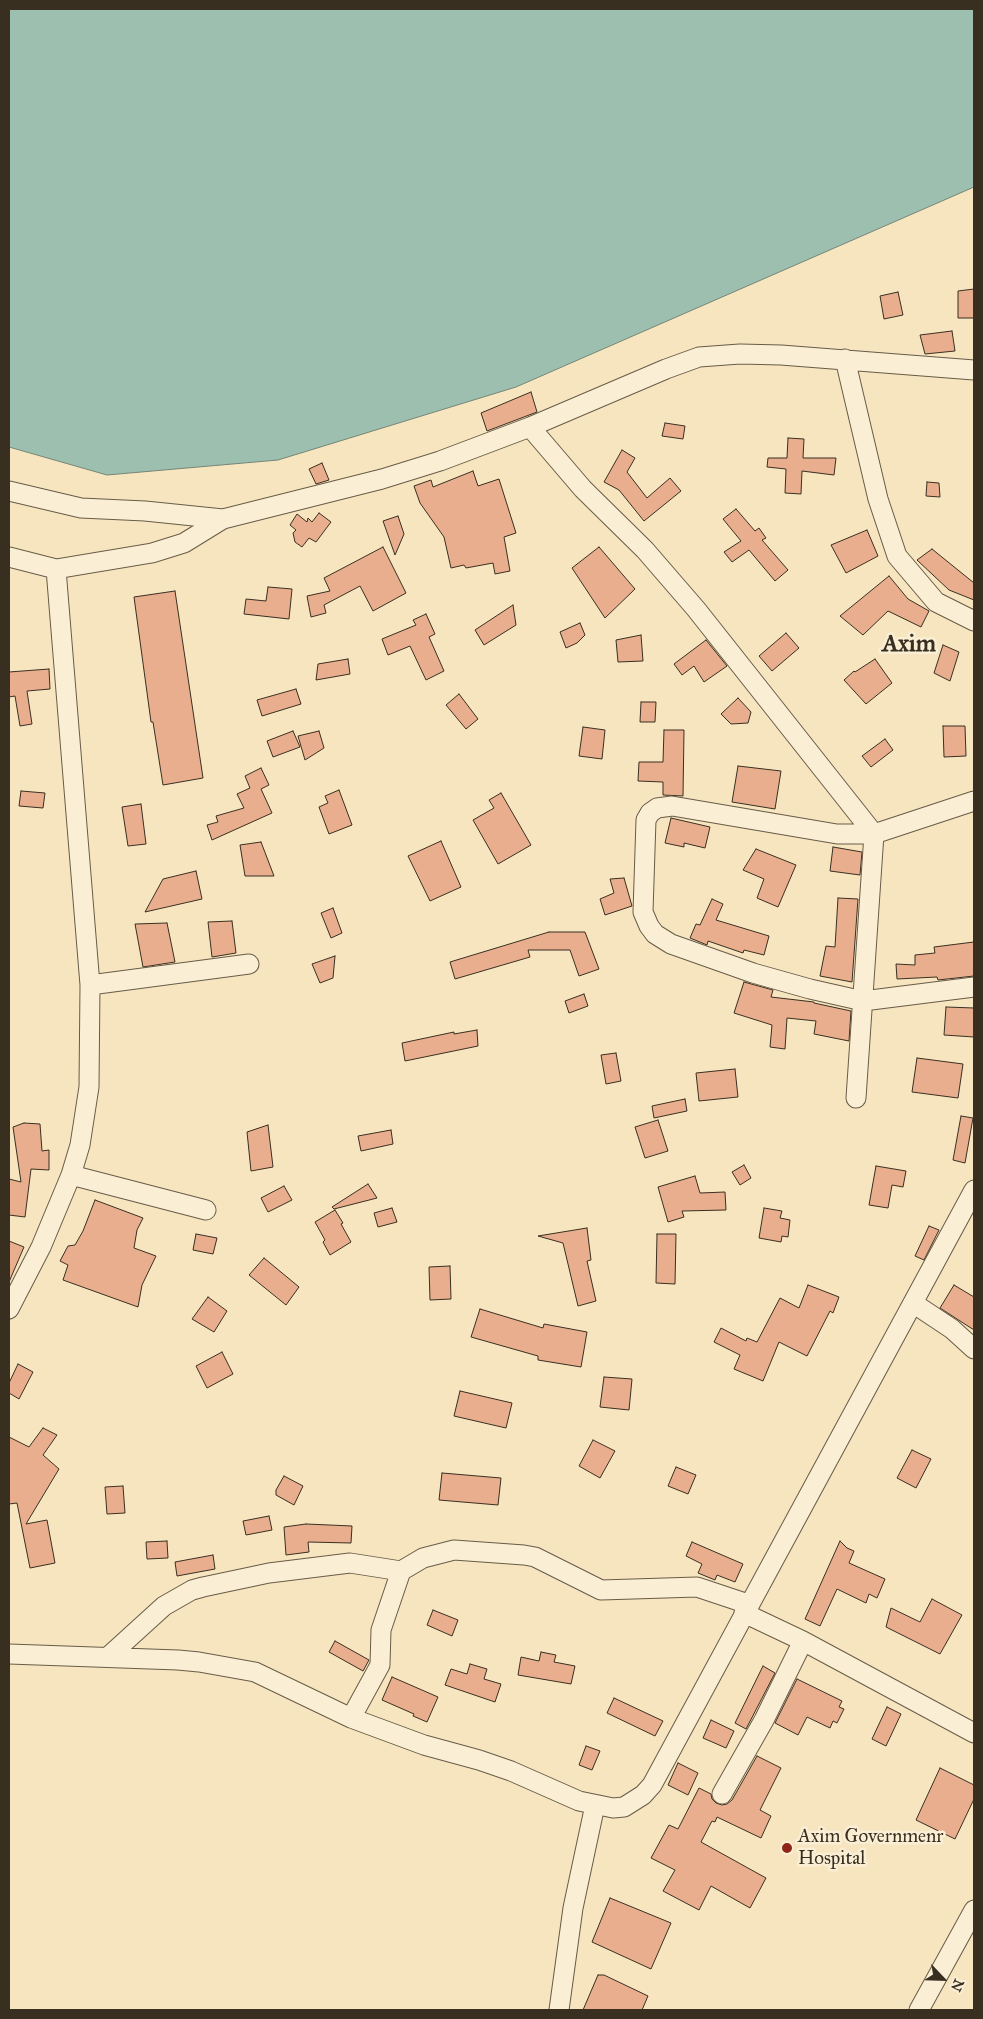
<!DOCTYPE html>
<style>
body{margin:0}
#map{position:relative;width:983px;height:2019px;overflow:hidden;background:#f7e5bf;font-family:"IM FELL Great Primer",serif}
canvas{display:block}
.frame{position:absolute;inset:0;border:10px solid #392f21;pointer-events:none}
.north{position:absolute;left:918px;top:1954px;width:50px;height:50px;-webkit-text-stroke:4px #faeed5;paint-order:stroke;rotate:114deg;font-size:14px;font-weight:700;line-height:20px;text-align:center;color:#392f21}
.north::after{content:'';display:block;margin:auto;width:18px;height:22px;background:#392f21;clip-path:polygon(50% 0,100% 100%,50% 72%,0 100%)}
</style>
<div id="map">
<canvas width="983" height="2019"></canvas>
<div class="frame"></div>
<div class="north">N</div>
</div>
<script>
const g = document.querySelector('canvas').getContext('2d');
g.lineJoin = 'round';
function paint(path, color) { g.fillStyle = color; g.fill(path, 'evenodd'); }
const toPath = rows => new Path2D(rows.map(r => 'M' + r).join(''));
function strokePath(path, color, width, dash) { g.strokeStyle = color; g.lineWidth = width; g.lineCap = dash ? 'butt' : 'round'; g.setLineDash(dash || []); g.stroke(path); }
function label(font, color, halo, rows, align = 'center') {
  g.font = font + ' "IM FELL Great Primer",serif'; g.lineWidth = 5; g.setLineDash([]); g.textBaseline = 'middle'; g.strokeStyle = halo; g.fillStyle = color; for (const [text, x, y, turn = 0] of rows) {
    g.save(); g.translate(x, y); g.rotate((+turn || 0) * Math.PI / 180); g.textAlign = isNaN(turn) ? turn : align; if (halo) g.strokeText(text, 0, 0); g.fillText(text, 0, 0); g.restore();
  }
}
const water = toPath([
 [9,9,974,9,974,187,516,387,278,460,107,475,9,447,9,9]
]);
const building = toPath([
 [974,289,974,318,958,318,958,291,974,289],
 [898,292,903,315,884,319,880,296,898,292],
 [952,331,955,351,925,354,920,335,952,331],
 [531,392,537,412,487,431,481,413,531,392],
 [665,423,685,426,683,439,662,436,665,423],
 [788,438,804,439,803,458,836,458,834,475,802,471,801,494,785,493,786,469,767,467,768,458,787,458,788,438],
 [622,450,635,458,627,472,647,498,670,478,681,491,644,521,619,490,604,482,622,450],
 [322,463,329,480,316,484,309,469,322,463],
 [473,471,478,486,499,479,516,533,504,537,510,571,495,574,493,563,466,568,464,565,451,568,444,537,420,503,414,486,431,480,433,487,473,471],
 [927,482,939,483,940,497,926,496,927,482],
 [736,509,755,531,759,528,766,538,762,540,788,570,775,581,749,550,732,562,724,552,741,541,723,519,736,509],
 [319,513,331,522,316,542,309,538,302,547,295,542,293,533,296,530,290,525,297,514,307,522,308,518,312,522,319,513],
 [398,516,404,534,395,555,383,521,398,516],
 [867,530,878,556,846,573,831,545,867,530],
 [383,547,406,593,373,611,360,586,324,605,326,613,311,617,307,596,330,591,324,578,383,547],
 [599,547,635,589,605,618,572,568,599,547],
 [932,549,974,583,974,600,949,590,917,560,932,549],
 [889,576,908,599,929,611,921,627,888,611,863,635,840,616,889,576],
 [268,587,292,589,289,619,244,614,246,599,266,601,268,587],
 [175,591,203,778,163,785,153,722,151,722,134,597,175,591],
 [513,605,516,625,484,645,475,630,513,605],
 [426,614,435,634,429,637,444,671,426,680,410,646,388,655,382,639,416,625,413,620,426,614],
 [580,623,585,635,577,643,566,648,560,632,580,623],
 [786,633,799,648,772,671,759,656,786,633],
 [641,635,643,661,618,662,616,640,641,635],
 [706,640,727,666,704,682,694,666,682,675,674,664,706,640],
 [943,645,959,652,950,681,934,673,943,645],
 [348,659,350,674,316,680,318,664,348,659],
 [875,659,892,683,866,704,844,680,854,671,855,672,875,659],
 [49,669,50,689,27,691,32,724,20,726,15,696,9,697,9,672,49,669],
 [296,689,301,704,262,716,257,700,296,689],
 [459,694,478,719,466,729,446,705,459,694],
 [738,698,751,712,748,723,731,724,721,714,738,698],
 [641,702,656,702,655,722,640,722,641,702],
 [943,726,965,726,966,756,944,757,943,726],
 [583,727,605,730,602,759,579,756,583,727],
 [664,730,684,730,683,796,663,795,663,782,638,781,639,762,663,762,664,730],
 [293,731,300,747,273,757,267,741,293,731],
 [319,731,324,748,305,760,298,736,319,731],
 [885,739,893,750,871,767,862,756,885,739],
 [738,766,781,771,775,809,732,802,738,766],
 [261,768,269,785,261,789,272,813,212,840,207,825,218,822,216,816,244,808,237,794,250,788,245,776,261,768],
 [339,790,352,825,329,834,319,807,328,803,325,796,339,790],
 [21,791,45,793,43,808,19,806,21,791],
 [501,793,531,845,498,864,473,820,494,808,489,800,501,793],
 [141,804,146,844,128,846,122,807,141,804],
 [671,818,710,827,705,848,684,843,684,847,665,843,671,818],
 [441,841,461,887,430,901,408,856,441,841],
 [261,842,274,876,245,876,240,845,261,842],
 [833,847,862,852,860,875,830,871,833,847],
 [756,849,796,865,778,907,757,898,764,879,743,870,756,849],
 [196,871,202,899,145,912,163,879,196,871],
 [624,878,632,906,605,915,600,899,614,893,610,879,624,878],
 [838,898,858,899,852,982,820,976,826,946,835,947,838,898],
 [712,899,723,904,716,920,769,936,764,955,744,950,743,953,708,941,707,945,690,938,696,924,700,925,712,899],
 [333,908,342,933,331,938,321,913,333,908],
 [232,921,236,953,212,957,208,922,232,921],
 [167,923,175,962,143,967,135,924,167,923],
 [549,932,585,932,599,969,579,976,570,950,528,950,530,957,455,979,450,962,549,932],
 [974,942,974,976,938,980,937,977,897,979,896,964,915,965,915,955,935,953,934,947,974,942],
 [335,956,333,978,320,983,312,964,335,956],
 [744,982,773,990,771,997,814,1002,814,1003,851,1011,849,1041,814,1034,816,1021,787,1018,785,1049,770,1047,772,1025,734,1013,744,982],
 [584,994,588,1006,569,1013,565,1001,584,994],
 [946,1007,974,1008,974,1037,944,1035,946,1007],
 [477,1030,478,1046,405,1061,402,1043,454,1032,454,1034,477,1030],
 [616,1053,621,1081,606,1084,601,1055,616,1053],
 [917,1058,963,1064,958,1098,912,1092,917,1058],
 [735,1069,738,1097,699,1101,696,1073,735,1069],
 [685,1099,687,1111,654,1118,652,1106,685,1099],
 [961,1116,973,1118,965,1163,953,1160,961,1116],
 [658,1120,668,1151,645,1158,635,1127,658,1120],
 [24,1123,40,1124,42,1151,49,1150,49,1170,31,1169,25,1217,9,1215,9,1179,21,1182,13,1127,24,1123],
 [268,1125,273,1167,251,1171,247,1132,268,1125],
 [391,1130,393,1144,361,1151,358,1136,391,1130],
 [744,1165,751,1178,740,1185,732,1172,744,1165],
 [876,1166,906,1171,903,1187,892,1185,888,1208,869,1205,876,1166],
 [695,1176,700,1193,725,1192,726,1210,682,1211,684,1217,668,1222,658,1187,695,1176],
 [368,1184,377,1198,334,1209,332,1207,368,1184],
 [284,1186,292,1200,268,1212,261,1198,284,1186],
 [95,1200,143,1218,137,1230,134,1248,156,1256,142,1285,138,1307,63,1280,68,1265,60,1261,68,1246,75,1245,83,1231,95,1200],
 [392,1208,397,1222,378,1227,374,1213,392,1208],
 [764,1208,782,1211,780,1218,790,1220,788,1237,782,1236,781,1242,759,1238,764,1208],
 [335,1210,343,1223,341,1224,351,1242,330,1255,323,1242,325,1240,315,1222,335,1210],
 [929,1226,939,1230,924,1260,915,1256,929,1226],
 [587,1228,591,1260,587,1261,596,1301,578,1306,563,1243,538,1236,587,1228],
 [196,1234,217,1238,213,1254,193,1250,196,1234],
 [657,1234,676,1234,675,1284,656,1283,657,1234],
 [9,1241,24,1247,9,1282,9,1241],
 [264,1258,299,1287,286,1305,249,1275,264,1258],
 [450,1266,451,1299,430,1300,429,1267,450,1266],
 [808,1285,839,1297,833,1313,830,1311,807,1356,779,1342,763,1381,734,1369,740,1355,714,1342,721,1328,746,1341,747,1338,757,1342,780,1298,799,1308,808,1285],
 [954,1285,974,1297,974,1330,940,1308,954,1285],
 [208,1297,227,1311,214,1332,192,1319,208,1297],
 [480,1309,543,1328,544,1324,587,1332,581,1367,538,1360,538,1356,471,1337,480,1309],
 [222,1352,233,1374,207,1388,196,1366,222,1352],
 [18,1364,33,1372,19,1399,9,1393,9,1383,18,1364],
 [604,1377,632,1379,629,1410,600,1407,604,1377],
 [460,1391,512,1403,506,1428,454,1416,460,1391],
 [43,1428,57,1435,43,1455,59,1469,26,1524,47,1520,55,1563,30,1568,17,1503,9,1504,9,1437,29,1447,43,1428],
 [593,1440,615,1451,600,1478,579,1466,593,1440],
 [912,1450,931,1459,916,1488,897,1478,912,1450],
 [676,1467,696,1475,688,1494,668,1486,676,1467],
 [442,1473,501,1478,498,1505,439,1500,442,1473],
 [284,1476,303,1486,294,1505,276,1495,276,1490,284,1476],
 [123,1486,125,1513,107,1514,105,1487,123,1486],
 [269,1516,272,1530,246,1535,243,1521,269,1516],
 [306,1524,352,1526,351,1543,308,1542,309,1552,286,1555,284,1527,306,1524],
 [167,1541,168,1558,147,1559,146,1542,167,1541],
 [840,1541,847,1548,854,1551,849,1563,885,1579,877,1598,869,1594,866,1603,837,1589,820,1626,805,1619,840,1541],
 [692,1542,743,1564,735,1582,717,1575,715,1580,698,1573,702,1564,686,1556,692,1542],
 [213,1555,215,1569,177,1576,175,1562,213,1555],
 [932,1599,962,1615,940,1654,886,1627,891,1608,920,1622,932,1599],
 [433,1610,458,1620,452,1636,427,1625,433,1610],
 [335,1641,369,1660,363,1671,329,1652,335,1641],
 [541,1652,556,1655,554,1662,575,1666,571,1684,518,1675,521,1657,539,1661,541,1652],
 [470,1664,487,1669,484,1679,501,1684,495,1702,445,1685,451,1669,467,1674,470,1664],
 [763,1666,775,1673,746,1729,735,1723,763,1666],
 [392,1677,438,1697,427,1722,413,1716,414,1714,382,1700,392,1677],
 [797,1679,842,1701,839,1707,844,1709,837,1723,833,1721,830,1728,807,1717,798,1735,775,1723,797,1679],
 [614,1698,663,1721,655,1736,607,1713,614,1698],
 [887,1707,901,1714,886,1746,872,1739,887,1707],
 [711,1720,734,1731,726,1748,703,1738,711,1720],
 [586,1746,600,1751,592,1770,579,1765,586,1746],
 [757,1756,781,1768,760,1810,771,1816,761,1838,717,1817,715,1822,712,1821,701,1842,766,1878,750,1908,711,1886,699,1910,663,1891,675,1870,651,1858,669,1825,678,1829,699,1788,711,1794,712,1799,716,1803,722,1805,727,1804,732,1800,757,1756],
 [678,1763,698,1773,688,1795,668,1785,678,1763],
 [940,1768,974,1785,974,1799,955,1839,916,1820,940,1768],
 [610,1898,671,1923,651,1969,592,1942,610,1898],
 [598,1975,604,1975,648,1996,642,2010,583,2010,598,1975]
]);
const street = toPath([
 [845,359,878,499,897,556,936,602,974,621],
 [530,427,583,489,645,550,696,609,874,834,856,1098],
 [9,491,81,508,145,511,223,519],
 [9,557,56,569,152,553,184,543,223,519,382,479,440,461,530,427,666,369,699,357,740,354,781,355,974,370],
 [974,801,874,834,837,834,672,806,657,808,650,813,646,820,643,912,649,926,655,934,671,944,753,973,810,989,863,1001,974,987],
 [90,985,249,964],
 [71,1175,206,1210],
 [913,1303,952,1329,974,1349],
 [9,1309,41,1247,71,1175,80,1145,89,1087,90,985,56,569],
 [744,1613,803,1641,974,1733],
 [9,1654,178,1660,199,1662,255,1672,351,1718,424,1745,479,1760,511,1771,579,1801,613,1808,624,1807,643,1795,652,1785,974,1190],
 [109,1656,164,1606,192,1590,203,1587,269,1573,350,1563,401,1571,423,1558,454,1550,524,1555,535,1557,601,1590,697,1587,748,1604],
 [351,1718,380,1665,381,1630,401,1571],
 [722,1794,764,1720,803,1641],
 [559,2010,573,1908,595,1805],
 [919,2010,974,1910]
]);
const markers = [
 [787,1848,6,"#8f2418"]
];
const poiNames = [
 ["Axim Governmenr",798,1837],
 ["Hospital",798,1859]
];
const districtNames = [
 ["Axim",909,645]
];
paint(water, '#9dbfaf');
strokePath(water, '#758576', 1);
paint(building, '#e9ae8d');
strokePath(building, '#392f21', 1);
strokePath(street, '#685c48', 21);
strokePath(street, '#faeed5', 19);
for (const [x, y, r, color] of markers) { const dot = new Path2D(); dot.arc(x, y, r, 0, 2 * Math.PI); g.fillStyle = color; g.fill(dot); strokePath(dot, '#faeed5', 2); }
label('19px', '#392f21', '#faeed5', poiNames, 'left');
label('bold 24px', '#392f21', '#faeed5', districtNames);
</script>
